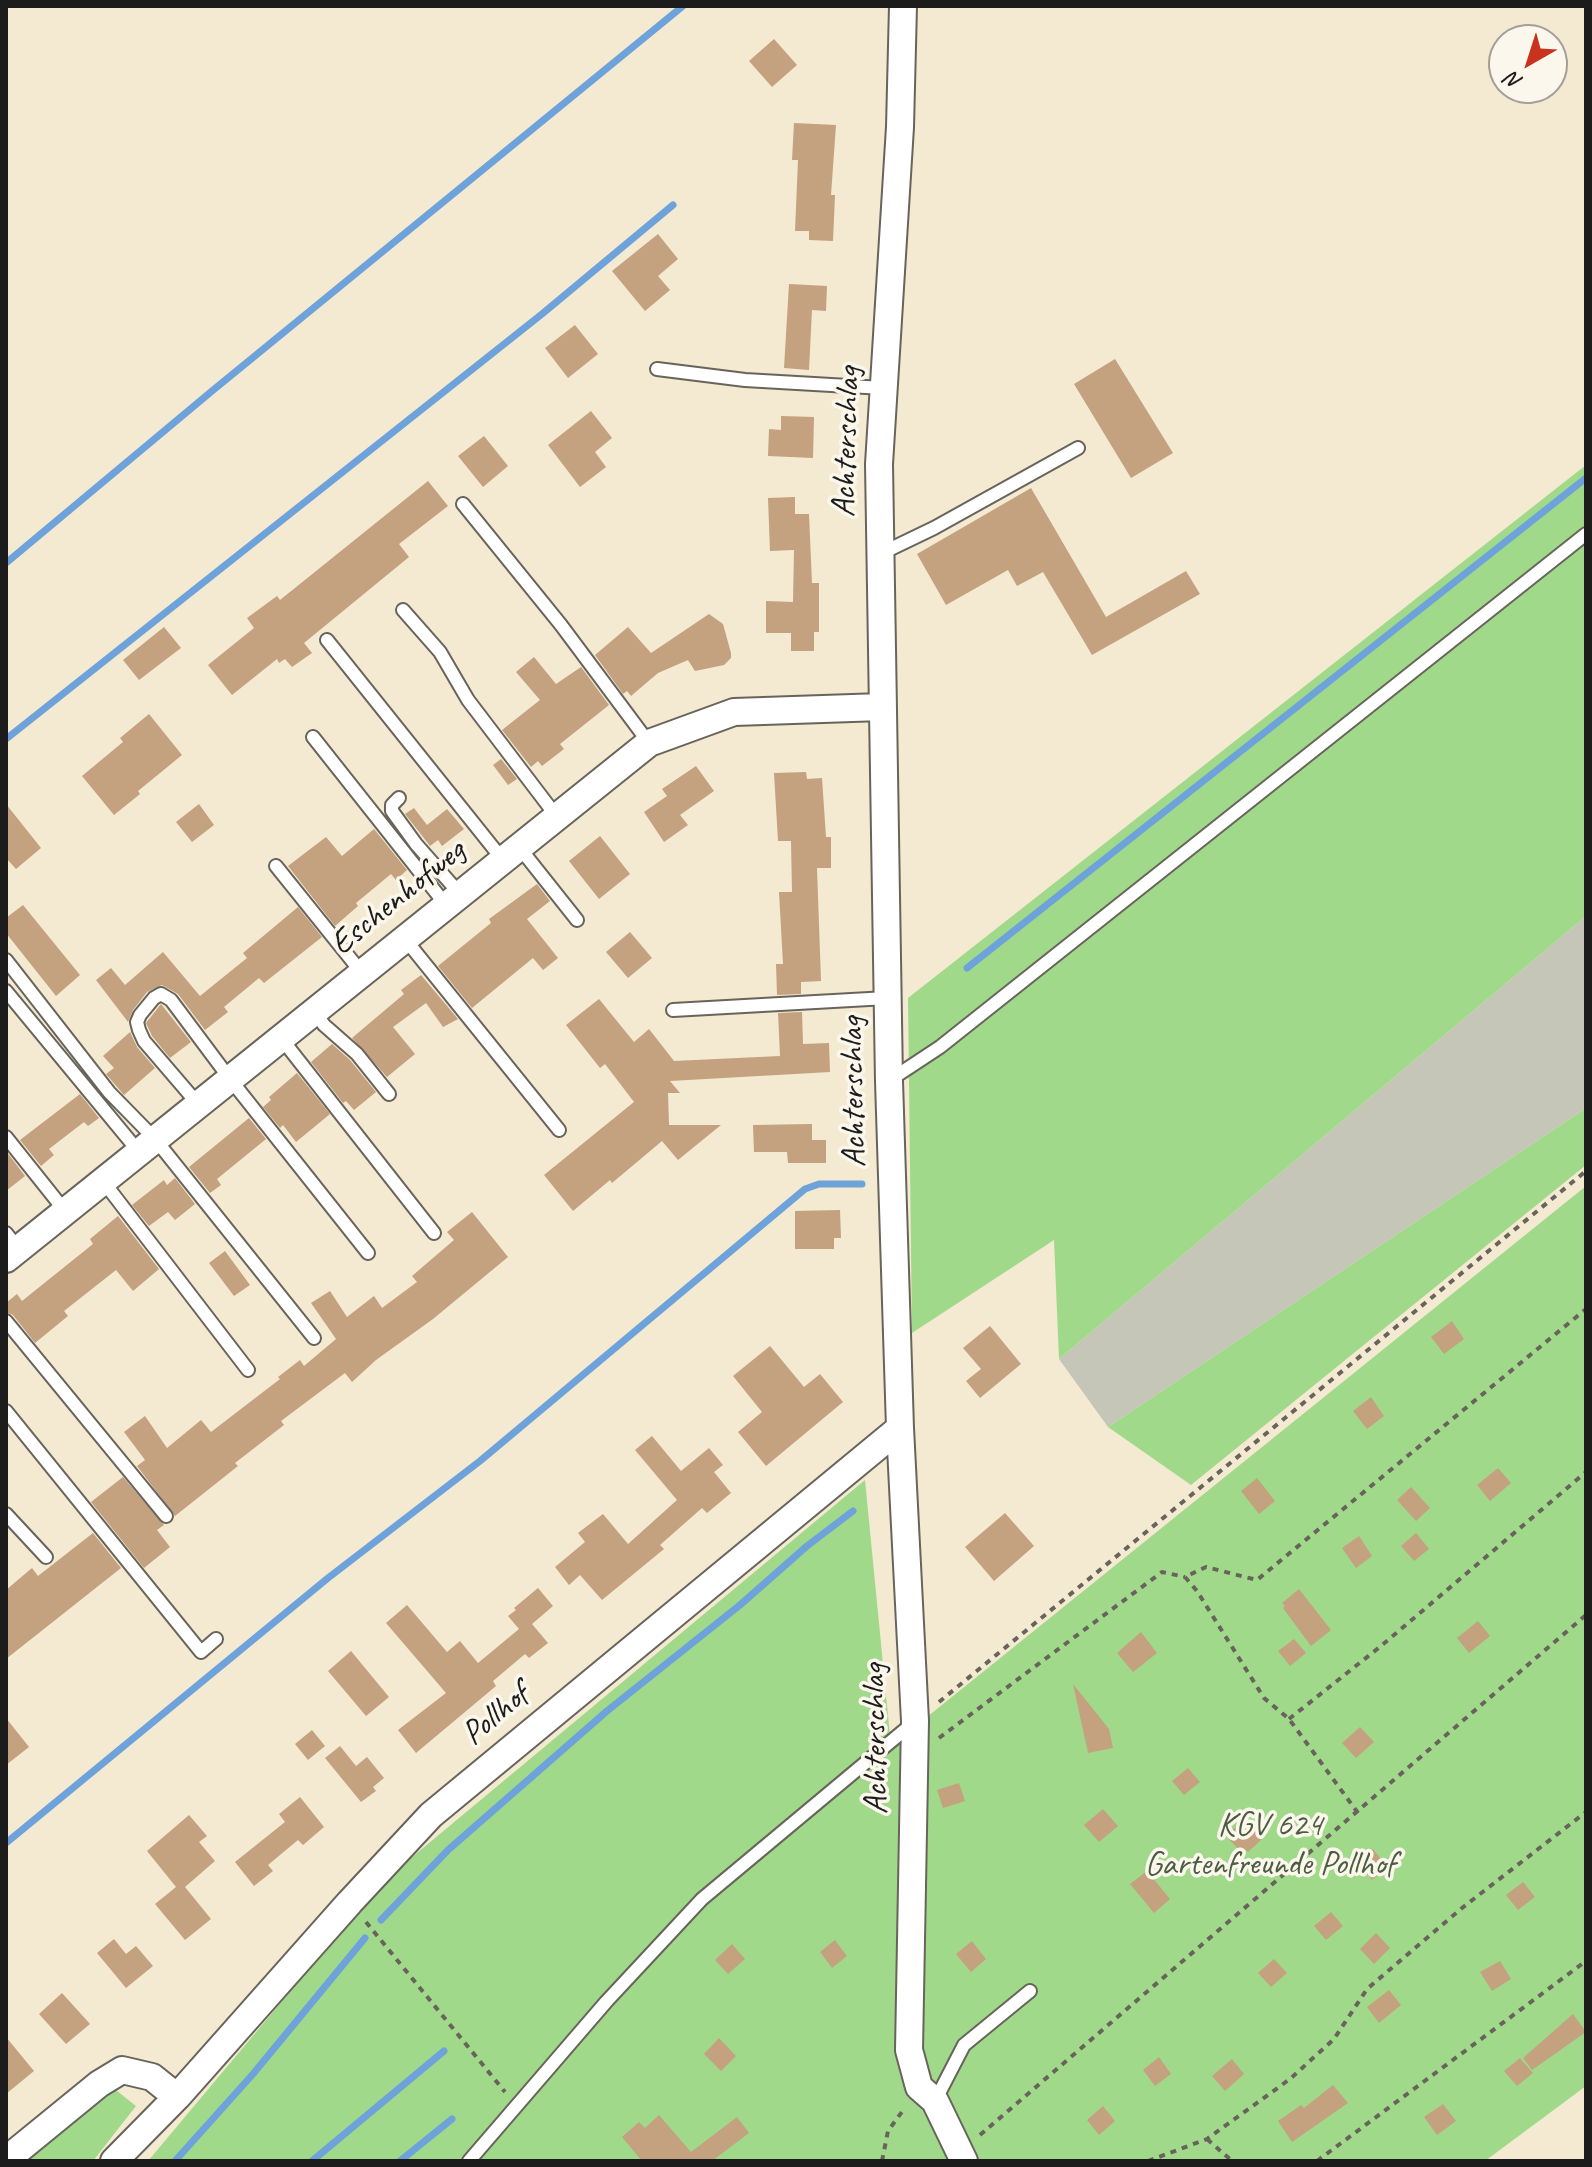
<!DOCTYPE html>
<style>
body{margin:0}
#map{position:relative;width:1592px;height:2167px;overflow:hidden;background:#f4e9d1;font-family:Caveat,sans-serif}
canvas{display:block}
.frame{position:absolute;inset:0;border:8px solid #1c1c1c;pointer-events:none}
.north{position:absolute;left:1488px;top:24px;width:80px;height:80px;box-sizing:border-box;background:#fbf7ec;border:2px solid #a29f99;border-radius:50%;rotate:219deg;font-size:22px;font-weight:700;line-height:32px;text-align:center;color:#1c1c1c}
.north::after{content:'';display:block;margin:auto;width:28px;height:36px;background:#c8321e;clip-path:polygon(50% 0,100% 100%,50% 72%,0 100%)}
</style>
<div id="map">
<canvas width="1592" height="2167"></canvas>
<div class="frame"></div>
<div class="north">N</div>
</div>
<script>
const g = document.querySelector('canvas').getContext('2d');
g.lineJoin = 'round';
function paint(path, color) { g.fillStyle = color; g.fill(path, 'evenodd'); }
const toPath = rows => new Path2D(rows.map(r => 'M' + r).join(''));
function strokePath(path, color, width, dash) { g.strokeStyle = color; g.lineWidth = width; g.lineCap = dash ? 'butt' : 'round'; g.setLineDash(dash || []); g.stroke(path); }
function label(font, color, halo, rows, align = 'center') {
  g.font = font + ' Caveat,sans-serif'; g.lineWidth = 7; g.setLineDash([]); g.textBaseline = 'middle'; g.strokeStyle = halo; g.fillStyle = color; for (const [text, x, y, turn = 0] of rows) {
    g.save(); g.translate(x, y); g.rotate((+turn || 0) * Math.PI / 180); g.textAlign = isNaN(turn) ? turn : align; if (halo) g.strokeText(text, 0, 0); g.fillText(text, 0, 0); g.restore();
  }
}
const industrial = toPath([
 [1586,916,1586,1108,1108,1427,1059,1359]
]);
const green = toPath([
 [1586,465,1586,916,1059,1359,1054,1240,912,1333,908,998],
 [1586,1108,1586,1165,1191,1485,1108,1427],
 [1586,1186,1586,2086,1485,2161,148,2161,381,1883,865,1480,891,1746],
 [112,2087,136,2106,93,2161,19,2161]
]);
const stream = toPath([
 [6,563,212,391,683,6],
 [6,739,542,314,673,205],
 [967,968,1586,478],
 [6,1843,328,1578,480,1461,805,1189,819,1184,862,1184],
 [381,1920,448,1850,607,1711,740,1605,807,1546,853,1511],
 [175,2161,253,2074,365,1938],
 [312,2161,444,2051],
 [400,2161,452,2119]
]);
const building = toPath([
 [774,39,797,65,772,87,749,61],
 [794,123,836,125,831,195,835,195,833,241,809,240,809,231,795,231,798,160,792,160],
 [658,234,678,259,658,276,670,290,645,311,612,271],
 [789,284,827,286,826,311,812,310,809,370,784,368],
 [575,325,598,354,568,378,545,348],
 [1115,359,1173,453,1131,478,1074,384],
 [591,411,612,438,595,452,606,467,580,487,548,445],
 [781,416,814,417,813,458,768,456,769,429,781,430],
 [484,436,508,466,483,487,458,456],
 [428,481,448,506,399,544,409,557,304,643,312,653,292,667,285,659,279,663,277,659,232,695,208,665,254,628,247,618,277,596,280,600],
 [1031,488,1106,617,1186,571,1200,594,1092,655,1043,572,1017,586,1008,570,946,605,917,554],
 [795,497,795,514,809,514,812,583,819,583,819,632,814,632,814,651,791,651,791,633,766,633,766,601,793,602,794,550,770,551,768,498],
 [709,614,723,624,731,653,731,658,724,665,695,671,688,660,658,673,631,696,627,691,623,694,595,655,628,627,651,653],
 [164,627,181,648,139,680,123,660],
 [534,657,556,684,581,667,609,705,560,744,564,749,542,766,538,761,531,767,502,730,540,700,516,672],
 [149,714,182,755,138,791,140,794,114,815,82,776,123,742,120,738],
 [501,759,517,779,508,785,493,765],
 [696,766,714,791,680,815,688,825,664,842,644,812,667,796,662,789],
 [806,772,807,779,822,778,826,837,831,837,831,868,817,868,821,981,801,982,801,994,777,995,776,964,783,964,779,892,792,892,791,841,778,841,774,773],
 [6,804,41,848,16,869,6,858],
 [199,804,214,825,192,842,176,822],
 [414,808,427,825,447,809,464,829,442,846,438,840,430,846,405,814],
 [374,829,407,870,396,880,391,874,356,903,358,906,335,926,288,866,326,837,342,856],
 [600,836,630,874,599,899,569,861],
 [537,884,550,901,527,919,558,958,543,970,533,958,472,1008,438,966,491,923,489,919],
 [23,905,80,975,56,996,6,933,6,918],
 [298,907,322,937,264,983,259,978,224,1007,228,1012,205,1030,178,994,162,985,147,992,133,1010,128,1022,96,980,111,968,125,985,163,952,200,996,247,958,243,953],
 [630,932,652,958,628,978,606,952],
 [421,975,458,1019,443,1027,426,1003,393,1027,415,1054,387,1077,352,1038,404,994,401,990],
 [599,999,634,1042,649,1029,674,1061,780,1056,778,1013,802,1012,803,1044,829,1043,830,1072,670,1081,680,1093,668,1093,669,1125,721,1125,678,1160,662,1141,612,1183,610,1180,573,1211,544,1175,634,1102,605,1064,600,1068,566,1025],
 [161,1004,191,1042,170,1058,152,1036,146,1023],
 [130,1032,137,1047,155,1068,124,1095,106,1074,114,1068,103,1056],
 [332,1044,350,1060,376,1092,354,1110,346,1101,343,1103,311,1062],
 [297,1073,330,1114,296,1142,283,1125,280,1128,263,1107,271,1100,269,1097],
 [80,1094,99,1118,88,1126,84,1122,49,1149,54,1155,41,1166,20,1140],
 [249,1118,266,1139,217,1179,221,1185,210,1193,189,1167],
 [812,1124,812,1140,826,1140,826,1163,788,1163,787,1152,754,1152,753,1125],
 [6,1151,25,1176,6,1191],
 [175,1178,195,1204,175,1220,168,1212,149,1226,132,1205,164,1180,167,1185],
 [840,1210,841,1238,834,1238,834,1249,795,1249,795,1211],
 [472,1212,508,1257,433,1319,376,1360,352,1382,345,1373,281,1421,284,1425,235,1463,238,1466,175,1516,137,1466,145,1460,124,1432,145,1416,167,1448,201,1420,211,1432,280,1379,278,1377,300,1360,304,1366,336,1339,311,1303,330,1291,347,1317,374,1296,382,1308,417,1282,412,1276,454,1240,447,1232],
 [118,1216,159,1269,133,1291,116,1270,64,1311,68,1316,35,1343,13,1315,6,1312,6,1303,17,1294,22,1301,93,1244,90,1239],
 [225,1251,250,1285,234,1296,209,1263],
 [1452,1321,1464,1339,1444,1354,1431,1337],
 [990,1326,1021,1364,980,1398,966,1381,981,1369,963,1348],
 [770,1346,804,1387,820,1374,843,1402,766,1466,738,1432,762,1412,733,1376],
 [1371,1397,1384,1416,1367,1429,1353,1411],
 [652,1436,681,1471,709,1448,723,1465,714,1472,731,1493,707,1513,702,1508,660,1545,664,1549,602,1600,580,1575,569,1585,555,1567,585,1542,578,1533,603,1514,628,1544,677,1500,635,1450],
 [1498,1468,1511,1483,1490,1501,1477,1485],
 [123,1477,164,1525,157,1530,170,1547,144,1568,91,1502],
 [1257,1478,1275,1501,1259,1514,1241,1491],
 [1411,1487,1430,1508,1416,1521,1397,1500],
 [1005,1513,1034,1546,994,1581,965,1547],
 [93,1533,121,1568,6,1659,6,1590,32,1568,38,1576],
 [1416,1533,1429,1549,1414,1561,1401,1546],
 [1359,1536,1372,1556,1356,1568,1342,1548],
 [538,1588,553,1606,532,1624,548,1643,529,1658,525,1654,493,1681,496,1686,416,1753,398,1730,446,1693,386,1623,407,1605,447,1652,460,1641,478,1663,519,1629,508,1616,516,1610,514,1608],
 [1299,1589,1331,1630,1311,1646,1283,1608,1285,1606,1282,1603],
 [1478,1621,1490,1636,1469,1653,1457,1638],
 [1141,1632,1157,1653,1133,1672,1117,1653],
 [1294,1639,1306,1653,1290,1666,1278,1651],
 [351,1651,389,1697,366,1716,328,1671],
 [1073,1684,1109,1729,1113,1748,1088,1753],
 [6,1718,29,1747,6,1765],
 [1360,1727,1374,1742,1356,1758,1342,1743],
 [312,1730,325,1746,308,1760,295,1744],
 [340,1746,356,1766,367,1757,384,1778,373,1787,376,1791,361,1802,325,1758],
 [1188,1768,1200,1782,1184,1795,1172,1781],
 [959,1783,965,1801,943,1808,937,1790],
 [300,1797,324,1827,303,1845,298,1840,268,1865,273,1871,254,1886,235,1862,285,1822,279,1814],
 [1103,1809,1118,1826,1099,1842,1084,1825],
 [189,1815,207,1836,199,1842,215,1861,185,1887,211,1919,185,1940,155,1904,176,1887,147,1851],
 [1244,1819,1262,1839,1248,1852,1245,1849,1241,1852,1226,1836],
 [1373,1849,1388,1868,1372,1880,1357,1862],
 [1147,1871,1170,1899,1154,1913,1130,1884],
 [1523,1882,1535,1897,1518,1910,1506,1895],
 [1331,1912,1343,1926,1326,1940,1314,1926],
 [1376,1933,1390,1948,1374,1964,1360,1949],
 [114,1939,126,1954,136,1946,153,1966,126,1988,97,1953],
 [835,1940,847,1956,832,1968,820,1952],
 [972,1941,986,1959,971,1972,956,1954],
 [732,1944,745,1959,728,1974,715,1960],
 [1274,1959,1287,1973,1271,1987,1258,1973],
 [1500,1961,1511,1979,1492,1991,1480,1972],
 [1389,1990,1401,2005,1379,2023,1367,2007],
 [62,1993,90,2024,66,2044,39,2014],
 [1573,2014,1586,2032,1532,2070,1523,2058],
 [6,2037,34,2071,6,2094],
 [719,2038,736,2056,721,2071,704,2054],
 [1159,2057,1171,2074,1155,2086,1143,2070],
 [1520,2058,1533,2073,1517,2086,1504,2071],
 [1232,2059,1244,2074,1225,2091,1212,2076],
 [1333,2085,1348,2103,1292,2142,1278,2121,1301,2105,1304,2108],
 [1443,2104,1456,2121,1437,2135,1424,2117],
 [1103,2106,1115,2121,1099,2135,1087,2120],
 [659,2115,691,2152,737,2117,749,2133,712,2161,642,2161,622,2137,639,2122,645,2128]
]);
const path = toPath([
 [939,1702,1586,1171],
 [1289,1719,1381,1646,1586,1472],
 [939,1738,1162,1572,1185,1577],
 [1358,1813,1289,1719,1264,1698,1197,1591,1185,1577,1206,1567,1257,1580,1586,1309],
 [366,1922,505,2092],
 [980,2135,1586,1615],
 [1207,2139,1232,2161],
 [882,2161,888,2131,904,2109],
 [1148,2161,1207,2139,1290,2079,1334,2039,1367,1989,1462,1908,1586,1812],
 [1317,2161,1586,1961]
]);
const lane = toPath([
 [657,369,745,380,883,388],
 [463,504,561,625,649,743],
 [880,554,934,528,1078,448],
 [403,610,440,652,468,700,557,817],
 [327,640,503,860],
 [313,737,446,905],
 [399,798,392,805,392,811,416,844,460,894],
 [519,847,577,920],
 [276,866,362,973],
 [405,939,559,1130],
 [6,960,109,1092,155,1139,314,1338],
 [6,991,139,1152],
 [673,1010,887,998],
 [314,1011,324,1025,357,1054,389,1094],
 [281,1038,434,1233],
 [890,1080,940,1047,1586,534],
 [198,1104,144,1041,139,1030,137,1022,140,1015,154,998,161,994,171,1000,230,1079,368,1253],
 [6,1137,65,1211],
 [103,1181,248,1370],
 [6,1233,18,1248],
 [6,1321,166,1516],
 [6,1411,201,1652,216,1639],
 [6,1514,46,1557],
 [935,2101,964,2045,1030,1991],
 [469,2161,606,2002,702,1899,913,1723]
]);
const street = toPath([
 [903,6,900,127,879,464,889,1081,900,1428,915,1721,909,2050,919,2087,935,2101,964,2161],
 [6,1259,649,743,734,712,882,707],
 [6,2160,99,2084,122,2070,152,2077,177,2097],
 [114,2161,177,2097,350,1902,431,1815,900,1428]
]);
const streetNames = [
 ["Achterschlag",847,442,-88],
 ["Eschenhofweg",398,898,-39],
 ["Achterschlag",854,1092,-91],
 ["Pollhof",496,1715,-40],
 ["Achterschlag",876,1739,-91]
];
const parkNames = [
 ["KGV 624",1270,1826],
 ["Gartenfreunde Pollhof",1270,1865]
];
paint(industrial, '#c5c5b8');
paint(green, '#a1d98b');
strokePath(stream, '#6ea2da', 7);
paint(building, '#c4a17f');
strokePath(lane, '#68645b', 16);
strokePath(street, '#68645b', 30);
strokePath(path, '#68645b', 4, [6, 6]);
strokePath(lane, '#fff', 12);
strokePath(street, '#fff', 26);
label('34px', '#1c1c1c', '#fbf7ec', streetNames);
label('34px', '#4b5e43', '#fbf7ec', parkNames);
</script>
